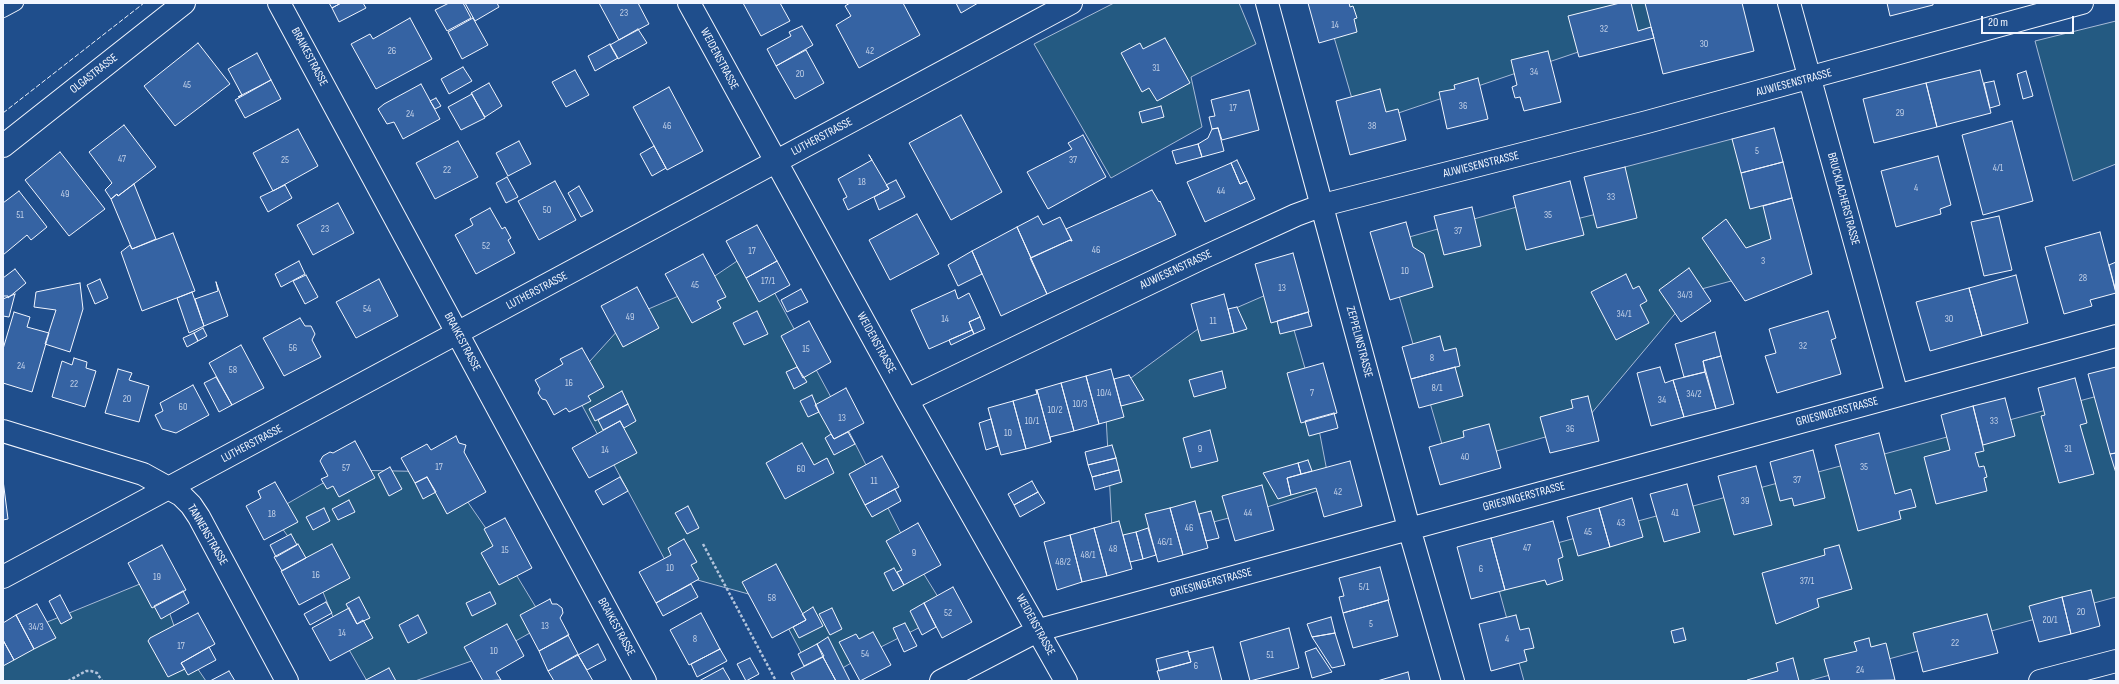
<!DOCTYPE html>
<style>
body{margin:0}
#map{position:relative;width:2119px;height:684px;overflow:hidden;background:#1f4e8c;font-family:"Sofia Sans Condensed",sans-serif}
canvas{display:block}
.frame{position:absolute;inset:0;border:4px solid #f2f6ff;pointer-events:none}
.scale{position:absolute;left:1981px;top:16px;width:93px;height:18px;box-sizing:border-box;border:2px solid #f2f6ff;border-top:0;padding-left:5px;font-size:12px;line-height:14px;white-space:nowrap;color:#f2f6ff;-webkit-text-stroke:3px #1f4e8c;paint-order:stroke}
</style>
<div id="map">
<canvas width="2119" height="684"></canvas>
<div class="frame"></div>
<div class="scale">20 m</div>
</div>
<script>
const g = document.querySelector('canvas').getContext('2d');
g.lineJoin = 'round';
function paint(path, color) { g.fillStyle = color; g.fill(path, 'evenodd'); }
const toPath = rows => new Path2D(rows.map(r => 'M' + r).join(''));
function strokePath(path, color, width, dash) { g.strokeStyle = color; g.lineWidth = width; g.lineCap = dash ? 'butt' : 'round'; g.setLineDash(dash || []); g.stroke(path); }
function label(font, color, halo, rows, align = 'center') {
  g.font = font + ' "Sofia Sans Condensed",sans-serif'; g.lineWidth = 3; g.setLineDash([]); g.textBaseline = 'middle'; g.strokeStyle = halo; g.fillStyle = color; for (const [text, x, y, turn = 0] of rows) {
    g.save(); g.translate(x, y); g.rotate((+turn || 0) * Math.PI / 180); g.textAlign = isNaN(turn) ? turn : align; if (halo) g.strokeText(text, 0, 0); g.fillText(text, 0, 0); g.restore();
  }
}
const green = toPath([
 [1114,3,1239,3,1256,44,1191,77,1202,127,1111,178,1034,44,1114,3],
 [1324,3,1710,3,1711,7,1360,126,1324,3],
 [2116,21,2116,164,2073,181,2035,41,2116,21],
 [1732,139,1768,187,1787,266,1694,291,1580,427,1448,465,1384,244,1524,205,1560,223,1617,209,1625,167,1732,139],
 [752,251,840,414,912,555,948,613,865,655,820,681,816,681,774,601,672,573,570,383,630,317,697,288,752,251],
 [1282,288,1312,393,1330,487,1248,513,1113,548,1105,397,1213,318,1282,288],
 [2116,391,2116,597,1808,681,1524,681,1491,561,2116,391],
 [346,470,447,472,503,553,546,624,494,653,415,681,367,681,340,634,316,575,271,513,346,470],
 [157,577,180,643,206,681,3,681,3,644,35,627,157,577]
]);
const building = toPath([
 [329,3,341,3,332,8,329,3],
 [341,3,363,3,366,8,339,22,332,8,341,3],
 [449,3,463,3,471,18,447,31,435,10,449,3],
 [465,3,497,3,499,7,475,21,465,3],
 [599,3,638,3,649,24,619,40,599,3],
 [743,3,780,3,790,21,761,36,743,3],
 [850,3,903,3,920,35,859,68,836,25,851,16,845,6,850,3],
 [956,3,978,3,961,13,956,3],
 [1308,3,1349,3,1350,7,1353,6,1357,18,1354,19,1357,32,1319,43,1308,3],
 [1620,3,1631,3,1638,31,1651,27,1654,38,1579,57,1568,16,1620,3],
 [1645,3,1742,3,1754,51,1663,74,1645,3],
 [1887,3,1933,3,1933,5,1890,16,1887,3],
 [410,18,432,59,376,89,351,44,370,34,373,39,410,18],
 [473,18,488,45,462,59,448,32,473,18],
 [802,26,813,45,776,66,767,49,791,36,789,32,802,26],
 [638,29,647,43,618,59,610,45,638,29],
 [1165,38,1190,83,1157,101,1149,88,1142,92,1121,53,1140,43,1143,49,1165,38],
 [198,43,230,84,175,126,144,86,198,43],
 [610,44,618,58,595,71,588,56,610,44],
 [806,50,824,83,795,99,776,66,806,50],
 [1548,51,1561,102,1524,111,1520,97,1515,98,1512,87,1517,85,1511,60,1548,51],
 [257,53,271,80,238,97,242,95,228,69,257,53],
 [463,67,472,81,449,94,441,79,463,67],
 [575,70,589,95,566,107,552,82,575,70],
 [1980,70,1991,113,1937,127,1926,83,1980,70],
 [2026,71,2033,96,2023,99,2017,74,2026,71],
 [1478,78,1488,119,1447,129,1439,92,1455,89,1454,85,1478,78],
 [271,80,281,99,245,118,235,100,271,80],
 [1994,81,2000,105,1990,108,1984,83,1994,81],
 [489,83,502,106,485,117,471,93,489,83],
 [1926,83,1937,127,1874,143,1863,99,1926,83],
 [421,84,440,119,403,139,394,122,387,124,378,109,384,104,421,84],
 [669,87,703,151,667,170,633,107,669,87],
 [1380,89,1386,112,1398,109,1406,140,1350,155,1336,101,1380,89],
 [1249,90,1259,130,1222,140,1218,128,1212,129,1209,117,1215,116,1211,100,1249,90],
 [472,94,485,118,461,130,448,107,472,94],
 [436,98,441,106,435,109,430,101,436,98],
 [1161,106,1164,117,1142,123,1139,112,1161,106],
 [961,115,1002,192,951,220,909,143,961,115],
 [2012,121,2033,201,1983,215,1962,135,2012,121],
 [124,125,156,167,118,196,117,194,111,199,105,190,112,183,89,152,124,125],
 [1218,128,1224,151,1202,157,1198,144,1208,138,1212,129,1218,128],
 [1774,128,1783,162,1741,173,1732,139,1774,128],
 [298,129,318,166,273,191,253,153,298,129],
 [1083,135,1106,177,1048,209,1027,172,1072,149,1068,143,1083,135],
 [458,141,478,177,435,199,416,163,458,141],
 [519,141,531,164,508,176,496,153,519,141],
 [1198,144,1202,157,1176,164,1172,151,1198,144],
 [654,146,666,168,652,176,640,154,654,146],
 [60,152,105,209,69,236,25,180,60,152],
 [869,155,889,189,848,210,843,199,847,197,838,179,872,160,869,155],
 [1938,156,1951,205,1940,209,1941,214,1896,227,1881,171,1938,156],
 [1237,160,1247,181,1240,184,1231,163,1237,160],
 [1783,162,1792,198,1750,209,1741,173,1783,162],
 [1231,163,1240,184,1247,181,1255,199,1205,222,1187,182,1231,163],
 [1625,167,1637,218,1597,228,1584,177,1625,167],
 [507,177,518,197,506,203,496,183,507,177],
 [896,180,905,197,879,210,874,197,889,189,886,185,896,180],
 [555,181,576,220,539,240,518,201,555,181],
 [1570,181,1584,235,1526,250,1513,196,1570,181],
 [134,184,156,239,132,249,111,199,117,194,118,196,134,184],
 [285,185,292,198,268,212,260,197,285,185],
 [579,186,593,211,581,217,568,193,579,186],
 [1152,190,1159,202,1160,201,1176,235,1047,294,1030,258,1070,240,1072,241,1066,229,1152,190],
 [19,191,47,227,31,240,27,235,3,255,3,203,19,191],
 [1792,198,1812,274,1745,301,1702,238,1726,219,1746,248,1771,239,1763,206,1792,198],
 [338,203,354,233,313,255,297,225,338,203],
 [1472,207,1481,246,1444,255,1434,216,1472,207],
 [490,208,502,229,505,227,511,238,508,240,515,253,476,274,455,235,473,225,470,219,490,208],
 [917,214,939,254,890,280,869,240,917,214],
 [1038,216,1043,225,1060,217,1072,241,1070,240,1031,258,1017,227,1038,216],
 [1999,216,2012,270,1984,276,1971,222,1999,216],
 [1406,222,1413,247,1424,254,1433,287,1390,300,1370,232,1406,222],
 [757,225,777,261,746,278,726,241,757,225],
 [1017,227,1047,294,1001,316,972,251,1017,227],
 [2100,232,2116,293,2090,300,2092,306,2064,314,2045,247,2100,232],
 [173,233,195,291,142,311,121,252,130,245,132,249,173,233],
 [972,251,982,274,958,286,948,265,972,251],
 [1293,253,1309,312,1271,323,1255,264,1293,253],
 [703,254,726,297,717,301,721,308,692,323,665,274,703,254],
 [299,261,305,274,281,287,275,274,299,261],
 [777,261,790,285,759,302,746,278,777,261],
 [2116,262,2116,292,2109,265,2116,262],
 [1689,268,1711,301,1681,322,1659,290,1689,268],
 [15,269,26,283,8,298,8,296,3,296,3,278,15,269],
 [1626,274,1633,289,1639,286,1647,301,1640,305,1649,323,1616,340,1591,292,1626,274],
 [306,275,318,297,305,304,293,281,306,275],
 [2016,275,2028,323,1982,336,1969,288,2016,275],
 [100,279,108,298,95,304,87,285,100,279],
 [379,279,398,316,356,338,336,302,379,279],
 [216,282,228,316,204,326,195,299,218,291,216,282],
 [80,283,83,309,70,352,45,344,56,310,34,307,36,292,80,283],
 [637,287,659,328,623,347,601,306,637,287],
 [1969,288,1982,336,1930,351,1916,302,1969,288],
 [801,289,808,302,787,312,781,300,801,289],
 [955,290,958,299,969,293,980,317,969,322,972,330,929,349,911,310,955,290],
 [192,292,204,326,189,333,177,298,192,292],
 [15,294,9,317,3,316,3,299,15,294],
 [1224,294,1234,333,1201,341,1191,304,1224,294],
 [1237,307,1247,329,1234,333,1228,309,1237,307],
 [757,311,768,334,744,345,733,323,757,311],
 [1828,311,1836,338,1831,340,1841,374,1777,393,1765,356,1776,353,1769,329,1828,311],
 [14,312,30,317,27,327,49,333,32,392,3,383,3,349,14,312],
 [1308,312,1312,326,1280,334,1277,321,1308,312],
 [980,317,985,329,974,334,969,322,980,317],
 [300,318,305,326,311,326,315,334,312,340,321,357,284,376,263,338,300,318],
 [809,321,831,362,803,378,781,336,809,321],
 [203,328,207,336,198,341,194,333,203,328],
 [972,330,974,334,951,345,949,340,972,330],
 [1715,332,1721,356,1703,361,1705,372,1684,377,1675,344,1715,332],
 [194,333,198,341,187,347,183,338,194,333],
 [1440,336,1444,351,1456,348,1460,366,1411,379,1402,347,1440,336],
 [241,345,264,388,232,405,209,363,241,345],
 [582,348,604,387,588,396,591,401,569,412,566,408,554,415,546,400,542,399,538,393,540,389,535,380,563,364,560,359,582,348],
 [1721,356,1734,404,1716,409,1703,361,1721,356],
 [74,358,87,362,86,368,96,371,85,407,52,397,62,361,72,365,74,358],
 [1323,363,1337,413,1301,423,1287,373,1323,363],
 [797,367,807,382,794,389,786,372,797,367],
 [1455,367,1463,396,1419,408,1411,379,1455,367],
 [1660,367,1665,383,1673,380,1684,417,1651,426,1637,373,1660,367],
 [2116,367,2116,453,2110,454,2088,374,2116,367],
 [118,369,132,373,129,380,149,386,139,422,105,413,118,369],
 [1111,369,1124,417,1099,424,1086,376,1111,369],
 [1222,371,1226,388,1194,397,1189,380,1222,371],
 [1705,372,1716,409,1684,417,1673,380,1705,372],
 [1129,375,1144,400,1121,406,1114,379,1129,375],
 [1086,376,1099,424,1074,431,1061,383,1086,376],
 [216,377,232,405,219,412,204,383,216,377],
 [2075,378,2087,423,2080,425,2094,474,2059,483,2041,416,2045,415,2038,388,2075,378],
 [1061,383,1074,431,1050,437,1051,442,1037,390,1061,383],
 [193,385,209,415,176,433,162,429,155,415,163,411,160,403,193,385],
 [846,388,864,423,834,439,815,405,846,388],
 [1036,390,1037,390,1051,442,1026,449,1013,401,1037,394,1036,390],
 [622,391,628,404,595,421,589,409,622,391],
 [812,395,819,412,808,417,800,401,812,395],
 [1588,396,1599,441,1550,453,1540,417,1573,408,1571,400,1588,396],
 [2005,398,2015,436,1983,445,1973,406,2005,398],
 [1013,401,1026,449,1001,455,988,408,1013,401],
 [628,404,636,421,624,428,620,421,603,430,598,420,628,404],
 [1973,406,1984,451,1975,453,1979,467,1984,466,1987,477,1984,478,1987,491,1936,504,1924,457,1950,450,1941,415,1973,406],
 [1334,413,1338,428,1309,436,1305,421,1334,413],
 [991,419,998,446,986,450,979,423,991,419],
 [620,421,637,453,589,478,572,448,620,421],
 [1489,424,1501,468,1440,485,1429,447,1464,437,1463,431,1489,424],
 [1210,430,1218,461,1191,468,1183,438,1210,430],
 [848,432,855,444,834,455,825,438,831,434,834,439,848,432],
 [1879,433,1895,494,1911,489,1916,507,1899,511,1901,519,1858,531,1835,445,1879,433],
 [456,436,459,443,466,445,464,452,486,492,447,514,427,477,415,483,401,458,427,444,431,450,456,436],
 [355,441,375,478,339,497,333,486,327,489,321,479,328,476,320,461,323,456,330,452,333,453,355,441],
 [802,443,814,465,827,458,834,473,785,499,766,463,802,443],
 [1112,445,1116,458,1088,465,1085,452,1112,445],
 [1813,450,1825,498,1794,506,1792,498,1780,501,1770,462,1813,450],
 [2116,453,2116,473,2110,454,2116,453],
 [882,456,899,487,865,505,849,474,882,456],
 [1116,458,1119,470,1092,477,1088,465,1116,458],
 [1308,460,1312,471,1301,474,1298,463,1308,460],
 [1350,461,1362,506,1324,517,1316,488,1291,495,1287,478,1350,461],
 [1298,463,1301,474,1287,478,1291,495,1278,499,1263,473,1298,463],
 [1756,466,1772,525,1734,535,1718,476,1756,466],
 [390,467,402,489,389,496,378,474,390,467],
 [1119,470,1122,482,1095,490,1092,477,1119,470],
 [427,477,436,492,423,499,415,483,427,477],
 [620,477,628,491,603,505,595,491,620,477],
 [3,480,8,519,3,520,3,480],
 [1032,481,1038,492,1014,505,1008,494,1032,481],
 [275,482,298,522,264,540,246,506,261,498,258,491,275,482],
 [1687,484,1700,532,1664,542,1650,494,1687,484],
 [1262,485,1274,530,1235,541,1222,496,1262,485],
 [895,489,901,501,872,517,865,505,895,489],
 [1038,492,1045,503,1020,517,1014,505,1038,492],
 [1632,498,1643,537,1610,547,1599,508,1632,498],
 [349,500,355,512,338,520,332,509,349,500],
 [1195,501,1208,548,1183,555,1170,508,1195,501],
 [688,506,699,528,687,534,675,513,688,506],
 [324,508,330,521,313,530,306,517,324,508],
 [1170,508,1183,555,1158,562,1145,514,1170,508],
 [1599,508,1610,547,1578,556,1567,517,1599,508],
 [1211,511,1219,538,1206,541,1199,514,1211,511],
 [505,518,532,568,499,585,481,553,493,546,484,529,505,518],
 [1119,521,1132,569,1107,576,1094,528,1119,521],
 [1553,521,1563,557,1558,559,1563,580,1547,585,1545,580,1505,590,1491,538,1553,521],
 [918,523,941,565,904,585,897,572,902,570,886,541,918,523],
 [1094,528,1107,576,1082,582,1070,535,1094,528],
 [1148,528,1156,555,1143,559,1136,532,1148,528],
 [1136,532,1143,559,1130,562,1123,535,1136,532],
 [291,534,297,545,276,557,270,545,291,534],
 [1070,535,1082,582,1057,590,1044,542,1070,535],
 [1491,538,1505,590,1471,599,1457,547,1491,538],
 [684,539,697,562,691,565,699,579,656,603,639,572,671,555,668,548,684,539],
 [298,544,306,558,282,571,274,557,298,544],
 [332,544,350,578,299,605,281,571,332,544],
 [162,545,186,590,152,608,128,563,162,545],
 [1839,545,1852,589,1817,599,1819,607,1776,624,1762,573,1825,555,1824,549,1839,545],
 [776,564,806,620,772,638,742,582,776,564],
 [1380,567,1389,600,1343,613,1339,597,1344,596,1339,578,1380,567],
 [894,568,904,585,893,591,884,573,894,568],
 [691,584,698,597,663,616,656,603,691,584],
 [953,587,972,622,942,638,924,603,953,587],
 [2091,590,2100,626,2071,634,2062,597,2091,590],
 [183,591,189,603,161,619,154,606,183,591],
 [490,592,496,604,472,616,466,603,490,592],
 [60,595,72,618,61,624,49,601,60,595],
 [359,597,370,618,357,624,346,604,359,597],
 [2062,597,2071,634,2039,642,2029,606,2062,597],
 [550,599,552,604,557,604,562,608,563,613,560,618,569,635,539,651,520,615,550,599],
 [1388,600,1398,636,1353,648,1343,613,1388,600],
 [326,602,332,613,310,625,304,614,326,602],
 [924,603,936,627,922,635,910,611,924,603],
 [37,604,56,638,34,649,16,615,37,604],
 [813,607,823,626,799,638,793,627,806,620,802,614,813,607],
 [349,608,357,624,363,620,373,638,330,661,312,628,349,608],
 [832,608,842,629,830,635,819,614,832,608],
 [198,613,215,644,181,663,185,669,168,677,148,641,150,638,198,613],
 [701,613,720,649,689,665,670,630,701,613],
 [1987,614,1998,653,1923,672,1913,633,1987,614],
 [16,615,34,649,14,660,3,640,3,623,16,615],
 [418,615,427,633,408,643,399,625,418,615],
 [1516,615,1520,630,1529,628,1534,648,1524,650,1527,661,1491,671,1479,624,1516,615],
 [1331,617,1335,633,1312,637,1307,624,1331,617],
 [905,623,917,646,904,652,893,628,905,623],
 [507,624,524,656,496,672,501,680,483,681,464,647,507,624],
 [1289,628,1299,668,1250,681,1240,642,1289,628],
 [1683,628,1686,640,1674,643,1671,631,1683,628],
 [873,632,891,665,860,681,839,642,856,634,859,639,873,632],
 [1335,633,1345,665,1332,668,1312,637,1335,633],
 [568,635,578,654,548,671,539,651,568,635],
 [828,637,850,681,836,681,823,657,817,644,828,637],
 [1869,638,1871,647,1886,643,1895,680,1830,681,1824,659,1857,651,1854,642,1869,638],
 [3,640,14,660,3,666,3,640],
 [598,644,606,660,587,670,578,655,598,644],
 [817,644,824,656,804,666,798,654,817,644],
 [209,647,216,660,188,675,181,663,209,647],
 [1213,647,1222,681,1160,681,1157,671,1191,662,1188,653,1213,647],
 [1316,648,1332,672,1312,678,1305,652,1316,648],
 [720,649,727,661,697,677,691,664,720,649],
 [1188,651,1191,662,1159,671,1156,659,1188,651],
 [578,655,593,681,554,681,548,671,578,655],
 [823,657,836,681,795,681,791,673,823,657],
 [750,658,759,674,746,681,737,664,750,658],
 [1793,658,1799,681,1748,681,1747,680,1778,671,1776,663,1793,658],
 [389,668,396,681,364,681,389,668],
 [723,668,730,680,728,681,699,681,723,668],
 [229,671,235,681,210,681,229,671],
 [1408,672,1410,681,1377,681,1408,672]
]);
const path = toPath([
 [703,544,776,681],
 [68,681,86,671,91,671,97,673,102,681]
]);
const service = toPath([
 [3,10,16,3]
]);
const minor = toPath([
 [279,3,645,681],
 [689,3,907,400,1066,681],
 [1267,3,1409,528,1453,681],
 [1789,3,1897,395],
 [3,146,184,3],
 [907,400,1200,259,1296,215,1323,205,1647,122,2082,3],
 [3,431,143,474,181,495,191,505,199,517,287,681],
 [3,577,1071,3],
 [941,681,1039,630,2116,336],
 [2040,681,2116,661]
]);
const fence = toPath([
 [3,113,144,3]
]);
const numberNames = [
 ["23",624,13],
 ["14",1335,25],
 ["32",1604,29],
 ["30",1704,44],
 ["26",392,51],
 ["42",870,51],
 ["31",1156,68],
 ["34",1534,72],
 ["20",800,74],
 ["45",187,85],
 ["36",1463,106],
 ["17",1233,108],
 ["29",1900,113],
 ["24",410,114],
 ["46",667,126],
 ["38",1372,126],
 ["5",1757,151],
 ["47",122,159],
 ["25",285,160],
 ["37",1073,160],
 ["4/1",1998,168],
 ["22",447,170],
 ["18",862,182],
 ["4",1916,188],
 ["44",1221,191],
 ["49",65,194],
 ["33",1611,197],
 ["50",547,210],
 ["51",20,215],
 ["35",1548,215],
 ["23",325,229],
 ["37",1458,231],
 ["52",486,246],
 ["46",1096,250],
 ["17",752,251],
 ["3",1763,261],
 ["10",1405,271],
 ["28",2083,278],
 ["17/1",768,281],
 ["45",695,285],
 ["13",1282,288],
 ["34/3",1685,295],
 ["54",367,309],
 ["34/1",1624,314],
 ["49",630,317],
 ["14",945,319],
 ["30",1949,319],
 ["11",1213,321],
 ["32",1803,346],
 ["56",293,348],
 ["15",806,349],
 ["8",1432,358],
 ["24",21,366],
 ["58",233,370],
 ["16",569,383],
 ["22",74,384],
 ["8/1",1437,388],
 ["10/4",1104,393],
 ["7",1312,393],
 ["34/2",1694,394],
 ["20",127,399],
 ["34",1662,400],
 ["10/3",1080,404],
 ["60",183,407],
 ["10/2",1055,410],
 ["13",842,418],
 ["10/1",1032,421],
 ["33",1994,421],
 ["36",1570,429],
 ["10",1008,433],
 ["9",1200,449],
 ["31",2068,449],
 ["14",605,450],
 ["40",1465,457],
 ["17",439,467],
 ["35",1864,467],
 ["57",346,468],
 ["60",801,469],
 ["37",1797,480],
 ["11",874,481],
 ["42",1338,492],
 ["39",1745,501],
 ["44",1248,513],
 ["41",1675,513],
 ["18",272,514],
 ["43",1621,523],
 ["46",1189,528],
 ["45",1588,532],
 ["46/1",1165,542],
 ["47",1527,548],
 ["48",1113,549],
 ["15",505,550],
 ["9",914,553],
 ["48/1",1088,555],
 ["48/2",1063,562],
 ["10",670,568],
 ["6",1481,569],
 ["16",316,575],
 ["19",157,577],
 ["37/1",1807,581],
 ["5/1",1364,587],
 ["58",772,598],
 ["20",2081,612],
 ["52",948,613],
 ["20/1",2050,620],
 ["5",1371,624],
 ["13",545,626],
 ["34/3",36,627],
 ["14",342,633],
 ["8",695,639],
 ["4",1507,639],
 ["22",1955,643],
 ["17",181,646],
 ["10",494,651],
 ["54",865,654],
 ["51",1270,655],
 ["6",1196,666],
 ["24",1860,670]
];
const streetNames = [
 ["BRAIKESTRASSE",309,57,62],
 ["WEIDENSTRASSE",719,59,62],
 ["OLGASTRASSE",94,74,-38],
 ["AUWIESENSTRASSE",1794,83,-15],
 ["LUTHERSTRASSE",822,137,-28],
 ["AUWIESENSTRASSE",1481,165,-14],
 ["BRUCKLACHERSTRASSE",1843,199,75],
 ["AUWIESENSTRASSE",1176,270,-25],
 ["LUTHERSTRASSE",537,291,-28],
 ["BRAIKESTRASSE",462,342,62],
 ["ZEPPELINSTRASSE",1359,342,75],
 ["WEIDENSTRASSE",876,343,61],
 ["GRIESINGERSTRASSE",1837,412,-15],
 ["LUTHERSTRASSE",252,444,-28],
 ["GRIESINGERSTRASSE",1524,497,-15],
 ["TANNENSTRASSE",207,535,60],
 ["GRIESINGERSTRASSE",1211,583,-15],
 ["WEIDENSTRASSE",1035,625,61],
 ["BRAIKESTRASSE",616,627,61]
];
paint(green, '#245a82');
strokePath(green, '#a8bbd7', 1);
paint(building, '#3563a3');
strokePath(building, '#f2f6ff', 1);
strokePath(service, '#f2f6ff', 16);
strokePath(minor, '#f2f6ff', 24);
strokePath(path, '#b3c4dc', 2.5, [3, 2]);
strokePath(service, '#1f4e8c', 14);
strokePath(minor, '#1f4e8c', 22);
strokePath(fence, '#f2f6ff', 1, [5, 2]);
label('10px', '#c3d1e8', null, numberNames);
label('12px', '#f2f6ff', '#1f4e8c', streetNames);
</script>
